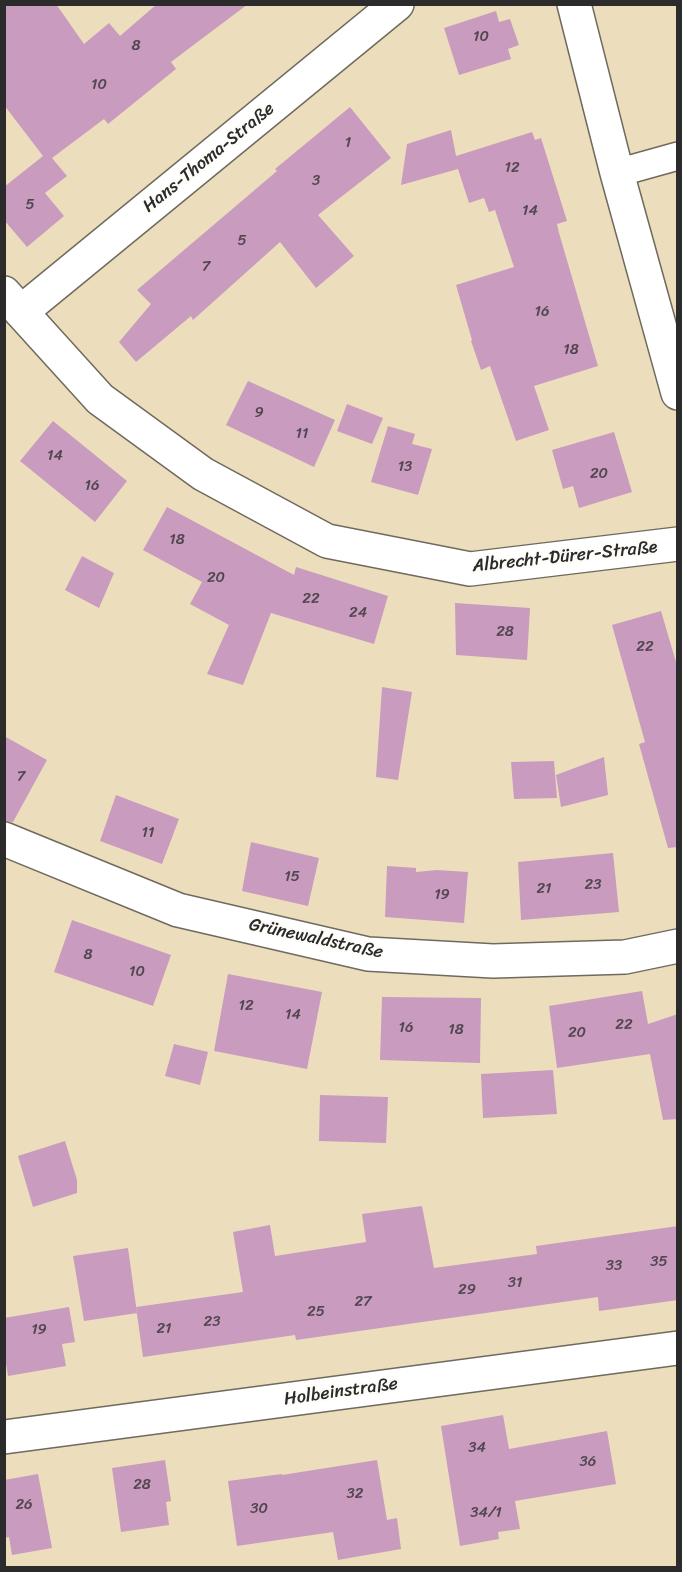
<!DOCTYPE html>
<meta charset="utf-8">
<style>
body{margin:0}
#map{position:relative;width:682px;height:1572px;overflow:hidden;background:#ecdebc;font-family:Sriracha,sans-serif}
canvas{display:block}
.frame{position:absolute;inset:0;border:6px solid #2b2b2b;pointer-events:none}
</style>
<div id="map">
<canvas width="682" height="1572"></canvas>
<div class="frame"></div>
</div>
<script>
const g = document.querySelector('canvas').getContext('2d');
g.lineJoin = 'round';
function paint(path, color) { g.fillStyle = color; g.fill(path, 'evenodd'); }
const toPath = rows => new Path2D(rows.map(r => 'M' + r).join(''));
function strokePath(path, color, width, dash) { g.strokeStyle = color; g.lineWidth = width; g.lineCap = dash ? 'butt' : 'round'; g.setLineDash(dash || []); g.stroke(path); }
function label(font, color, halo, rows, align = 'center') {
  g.font = font + ' Sriracha,sans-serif'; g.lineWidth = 4.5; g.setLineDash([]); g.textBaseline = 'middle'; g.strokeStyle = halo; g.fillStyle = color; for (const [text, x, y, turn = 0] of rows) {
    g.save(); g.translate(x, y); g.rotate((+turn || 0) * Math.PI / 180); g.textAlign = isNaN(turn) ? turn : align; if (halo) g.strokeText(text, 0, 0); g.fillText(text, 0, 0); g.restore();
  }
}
const building = toPath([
 [4,4,56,4,84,44,109,23,120,36,157,4,248,4,171,62,176,69,108,124,104,119,52,158,67,176,45,193,64,216,27,247,4,220,4,187,43,156,4,105],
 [496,11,499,22,510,19,519,45,508,49,511,59,459,75,444,28],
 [350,107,391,158,318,215,354,256,316,288,280,242,193,320,191,316,136,362,119,342,151,304,137,290,277,171,275,169],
 [451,130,456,156,532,132,535,140,541,138,567,221,557,224,559,233,598,366,534,386,549,430,516,441,490,366,481,370,471,341,472,340,456,285,514,267,495,210,489,212,484,198,469,203,458,169,401,185,407,144],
 [248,381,335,420,314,467,226,425],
 [347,404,383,418,372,444,337,431],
 [53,421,127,481,95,522,20,461],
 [388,426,415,434,412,444,432,449,418,495,371,482],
 [614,432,632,492,579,508,573,486,563,489,552,450],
 [167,507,294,575,296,567,388,596,374,644,271,613,243,685,207,674,229,625,190,604,202,582,143,550],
 [82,556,114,573,99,608,65,590],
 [455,603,530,608,527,660,456,655],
 [661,611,678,669,678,847,668,848,639,744,645,742,612,625],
 [382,687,412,692,398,780,376,777],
 [4,736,47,760,13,822,4,821],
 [604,757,608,795,561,807,556,775],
 [554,761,557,798,514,799,511,762],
 [116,795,179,819,162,864,100,841],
 [251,842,319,858,308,906,242,891],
 [613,853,619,912,521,920,518,862],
 [387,866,416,868,416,872,437,870,468,872,464,923,385,917],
 [72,920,171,955,153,1006,54,972],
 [228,974,322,992,307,1069,214,1051],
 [642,991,648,1024,678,1014,678,1119,663,1120,650,1054,557,1068,549,1006],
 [382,997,481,998,480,1063,380,1060],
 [174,1044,208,1052,200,1085,165,1076],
 [553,1070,557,1114,483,1118,481,1074],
 [320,1095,388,1097,386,1143,319,1141],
 [65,1141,77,1180,77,1193,33,1207,18,1156],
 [422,1206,434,1268,537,1254,536,1246,678,1226,678,1300,599,1311,598,1297,296,1340,295,1335,143,1357,136,1307,243,1292,233,1232,270,1225,275,1256,366,1242,362,1214],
 [128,1248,137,1313,84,1321,73,1256],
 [69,1307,75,1342,62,1344,66,1366,8,1376,4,1351,4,1318],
 [503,1415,509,1449,607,1431,616,1484,515,1501,520,1529,498,1532,499,1539,460,1546,441,1426],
 [165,1460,171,1501,166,1502,169,1525,121,1532,112,1468],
 [377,1460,387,1520,397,1518,401,1549,338,1560,333,1532,237,1546,228,1481,282,1474,282,1475],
 [38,1474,52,1548,12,1555,9,1537,4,1538,4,1480]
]);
const pedestrian = toPath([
 [617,173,678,156]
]);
const minor = toPath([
 [574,4,617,173,678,393],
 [4,293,100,399,203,474,327,541,470,569,678,544],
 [21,312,397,4],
 [4,839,178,910,368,954,493,961,625,957,678,946],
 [4,1437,678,1348]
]);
const numberNames = [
 ["10",481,37],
 ["8",136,46],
 ["10",99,85],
 ["1",348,143],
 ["12",512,168],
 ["3",316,181],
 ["5",30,205],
 ["14",530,211],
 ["5",242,241],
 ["7",206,267],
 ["16",542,312],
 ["18",571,350],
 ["9",259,413],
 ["11",302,434],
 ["14",55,456],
 ["13",405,467],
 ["20",599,474],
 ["16",92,486],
 ["18",177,540],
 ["20",216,578],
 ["22",311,599],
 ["24",358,613],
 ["28",505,632],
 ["22",645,647],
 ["7",21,777],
 ["11",148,833],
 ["15",292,877],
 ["23",593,885],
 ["21",544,889],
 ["19",442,895],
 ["8",88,955],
 ["10",137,972],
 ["12",246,1006],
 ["14",293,1015],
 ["22",624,1025],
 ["16",406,1028],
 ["18",456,1030],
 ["20",577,1033],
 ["35",659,1262],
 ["33",614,1266],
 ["31",515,1283],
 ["29",467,1290],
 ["27",363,1302],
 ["25",316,1312],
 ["23",212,1322],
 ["21",164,1329],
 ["19",39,1330],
 ["34",477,1448],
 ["36",588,1462],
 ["28",142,1485],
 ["32",355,1494],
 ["26",24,1505],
 ["30",259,1509],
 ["34/1",486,1513]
];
const streetNames = [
 ["Hans-Thoma-Straße",209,158,-39],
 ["Albrecht-Dürer-Straße",565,557,-6],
 ["Grünewaldstraße",316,939,12],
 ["Holbeinstraße",341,1392,-8]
];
paint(building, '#c99bbf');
strokePath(pedestrian, '#6f6a5e', 30);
strokePath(minor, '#6f6a5e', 36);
strokePath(pedestrian, '#fff', 27);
strokePath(minor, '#fff', 33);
label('15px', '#524750', null, numberNames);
label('18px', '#2b2b2b', '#fdfcf7', streetNames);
</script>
